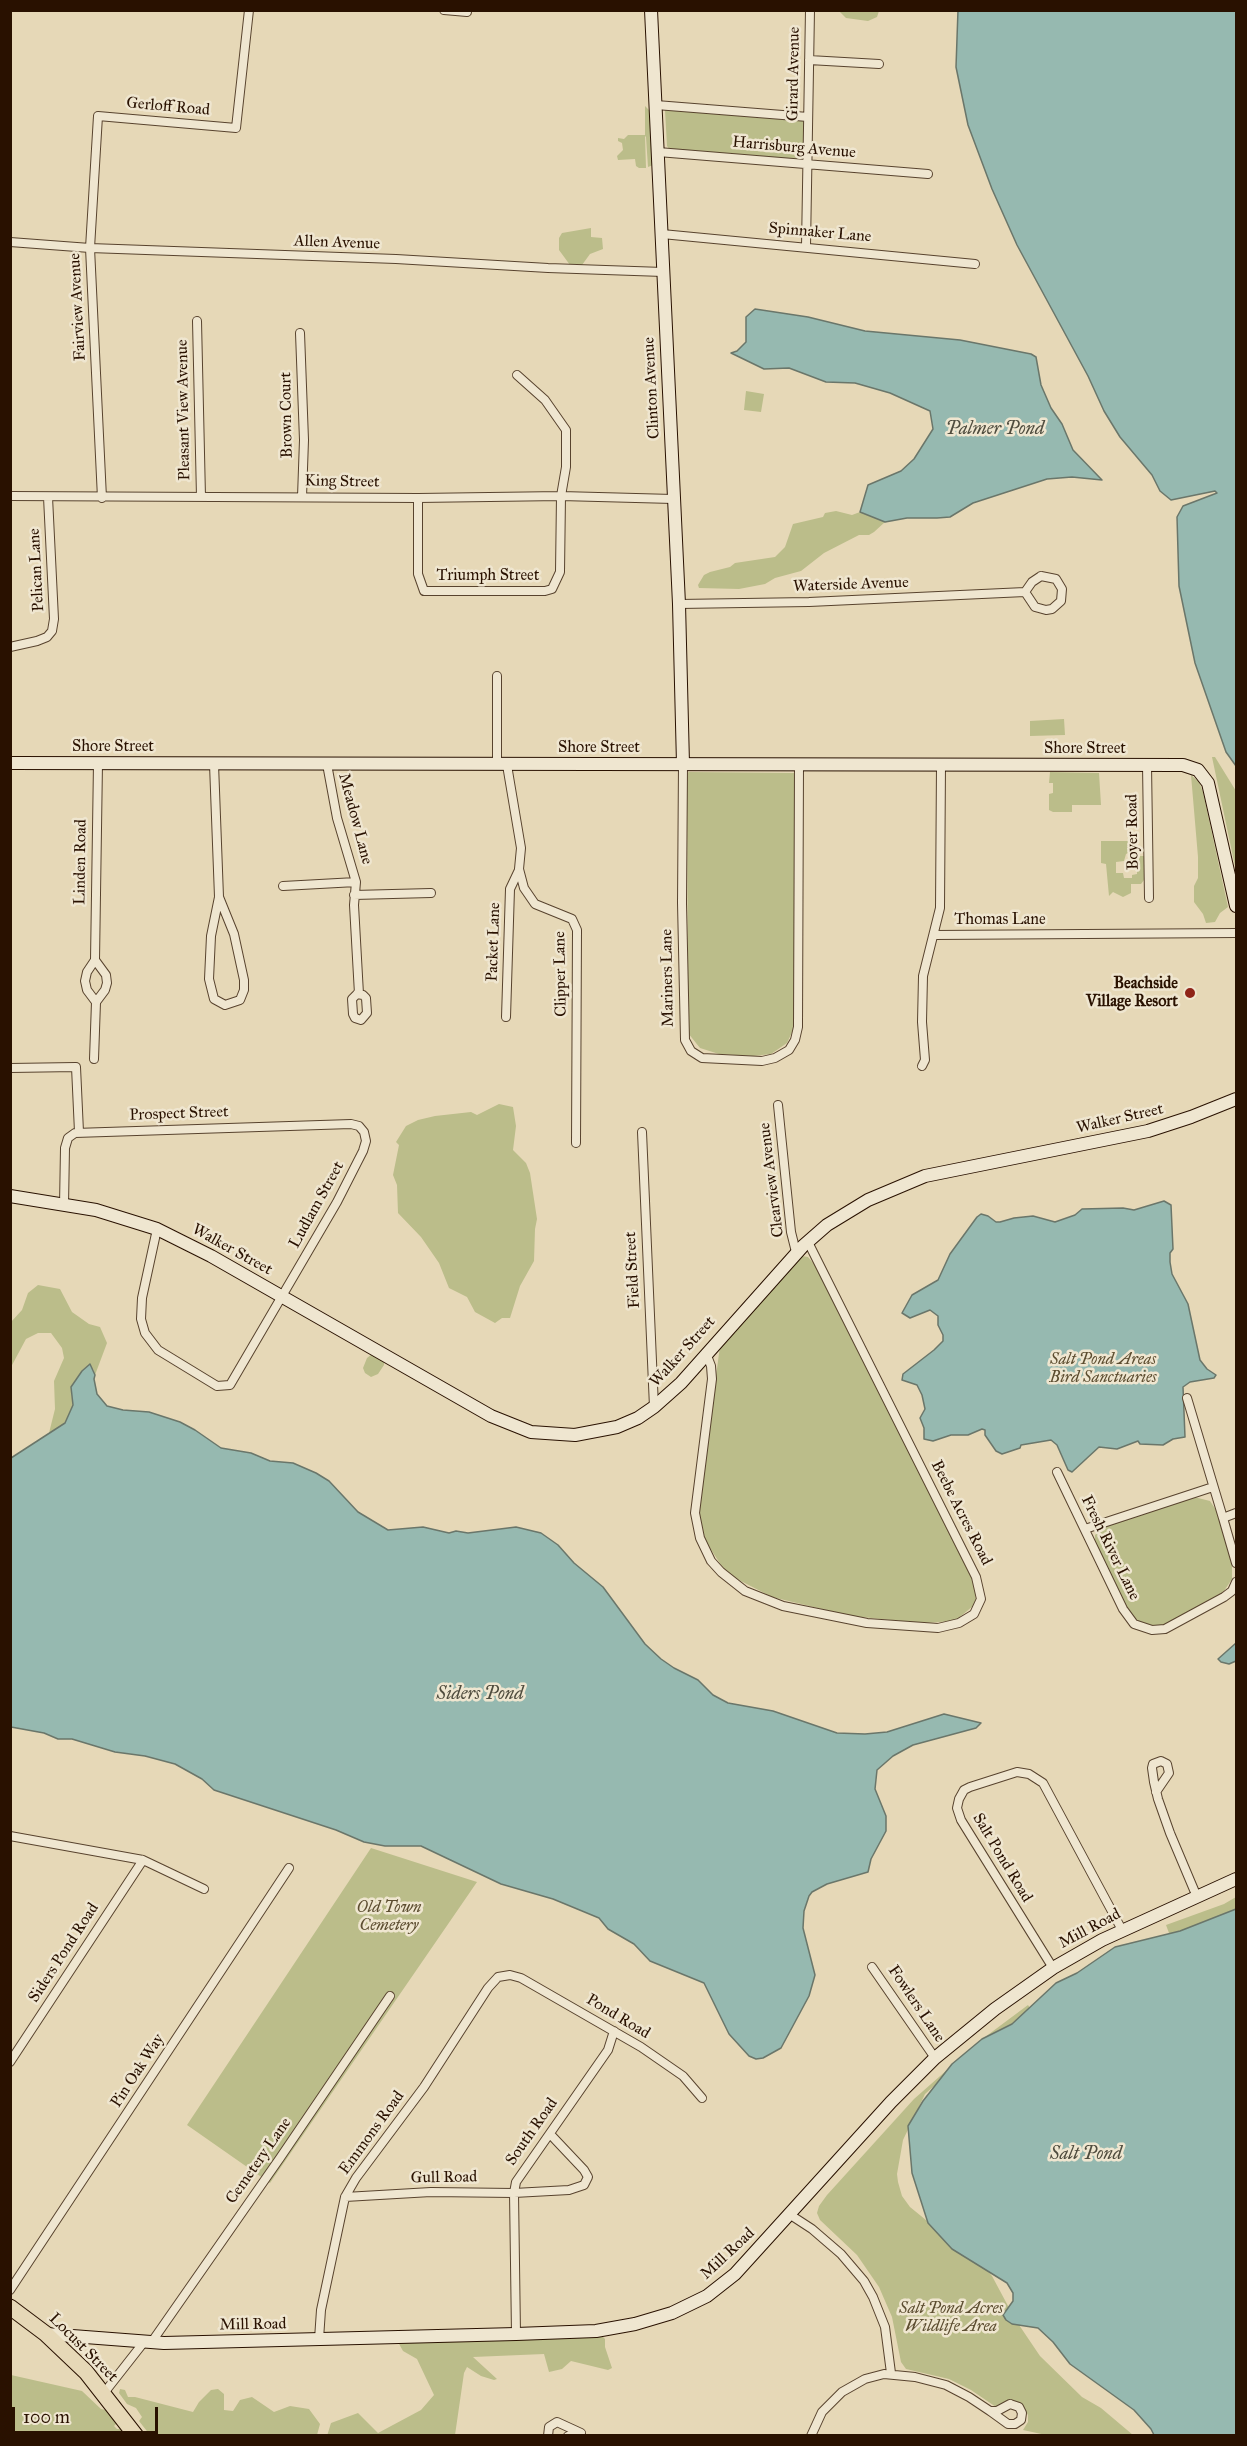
<!DOCTYPE html>
<style>
body{margin:0}
#map{position:relative;width:1247px;height:2446px;overflow:hidden;background:#e6d8b7;font-family:"IM FELL Great Primer",serif}
canvas{display:block}
.frame{position:absolute;inset:0;border:12px solid #291100;pointer-events:none}
.scale{position:absolute;left:12px;top:2407px;width:146px;height:27px;box-sizing:border-box;border:3px solid #291100;border-top:0;padding-left:8px;font-size:18px;line-height:21px;white-space:nowrap;color:#291100;-webkit-text-stroke:4px #efe6d0;paint-order:stroke}
</style>
<div id="map">
<canvas width="1247" height="2446"></canvas>
<div class="frame"></div>
<div class="scale">100 m</div>
</div>
<script>
const g = document.querySelector('canvas').getContext('2d');
g.lineJoin = 'round';
function paint(path, color) { g.fillStyle = color; g.fill(path, 'evenodd'); }
const toPath = rows => new Path2D(rows.map(r => 'M' + r).join(''));
function strokePath(path, color, width, dash) { g.strokeStyle = color; g.lineWidth = width; g.lineCap = dash ? 'butt' : 'round'; g.setLineDash(dash || []); g.stroke(path); }
function label(font, color, halo, rows, align = 'center') {
  g.font = font + ' "IM FELL Great Primer",serif'; g.lineWidth = 5; g.setLineDash([]); g.textBaseline = 'middle'; g.strokeStyle = halo; g.fillStyle = color; for (const [text, x, y, turn = 0] of rows) {
    g.save(); g.translate(x, y); g.rotate((+turn || 0) * Math.PI / 180); g.textAlign = isNaN(turn) ? turn : align; if (halo) g.strokeText(text, 0, 0); g.fillText(text, 0, 0); g.restore();
  }
}
const green = toPath([
 [839,11,879,11,877,17,868,21,846,18],
 [645,106,650,111,653,165,648,167,646,137,645,136,646,168,639,168,636,166,635,159,618,160,617,156,623,150,622,143,618,141,618,138,624,139,628,135,645,135],
 [665,110,804,120,805,156,802,160,670,150,667,146],
 [591,228,591,237,602,238,603,249,590,254,582,265,570,265,559,250,559,238,562,233],
 [746,391,764,394,761,412,744,410],
 [836,511,852,515,860,512,885,522,874,532,869,535,859,535,824,553,801,571,775,578,765,584,739,589,699,588,698,585,704,575,710,572,730,567,735,563,775,557,785,547,793,524,823,517,825,513],
 [1064,719,1065,735,1030,736,1030,721],
 [1212,757,1215,757,1236,791,1236,871],
 [689,772,794,773,794,1019,793,1030,787,1043,771,1054,753,1056,719,1054,700,1048,688,1033,687,773],
 [1050,772,1099,773,1101,805,1072,805,1072,812,1053,812,1049,810,1049,794,1053,793,1053,783,1049,783],
 [1191,775,1199,782,1203,792,1228,907,1220,913,1215,922,1206,923,1203,914,1194,902,1194,886,1198,878,1198,857],
 [1101,841,1130,841,1134,844,1134,850,1126,854,1124,861,1116,862,1116,873,1123,873,1124,878,1132,878,1132,875,1137,874,1137,856,1144,856,1144,880,1141,884,1131,884,1131,893,1123,897,1113,892,1109,896,1106,864,1101,863],
 [499,1104,513,1107,516,1126,513,1150,526,1163,530,1173,537,1219,535,1229,534,1261,520,1286,510,1318,502,1318,495,1323,475,1312,467,1297,449,1288,439,1263,421,1237,398,1213,397,1185,393,1175,399,1145,396,1142,406,1126,418,1120,435,1116,471,1112,477,1115],
 [802,1256,808,1257,815,1265,973,1581,976,1599,973,1606,955,1621,922,1623,851,1616,772,1597,735,1578,723,1568,706,1542,699,1518,700,1497,720,1346],
 [38,1285,60,1289,72,1312,89,1324,100,1327,107,1343,95,1375,93,1369,73,1384,71,1391,73,1405,68,1419,59,1429,49,1433,55,1409,54,1381,64,1358,62,1348,51,1333,38,1333,26,1339,11,1367,11,1322,22,1310,28,1293],
 [372,1354,384,1361,384,1365,378,1374,371,1377,365,1373,363,1368,367,1358],
 [1194,1497,1210,1501,1216,1510,1232,1559,1232,1579,1224,1591,1216,1597,1168,1625,1154,1627,1137,1622,1131,1617,1095,1544,1095,1535,1107,1525],
 [371,1848,477,1882,270,2183,187,2125],
 [1236,1897,1236,1917,1172,1941,1166,1925,1224,1904],
 [1028,2005,1037,2018,953,2069,925,2094,903,2140,897,2174,898,2182,902,2196,910,2207,986,2269,992,2276,1015,2319,1040,2356,1082,2397,1101,2408,1133,2435,1046,2435,1023,2430,1028,2422,1028,2415,1020,2403,1014,2401,996,2407,971,2390,949,2379,906,2369,901,2362,892,2317,879,2287,857,2255,820,2220,817,2213,819,2206,827,2195,914,2099,981,2040],
 [601,2335,605,2339,605,2347,612,2368,608,2370,571,2361,562,2369,549,2372,544,2354,473,2357,497,2379,494,2380,481,2376,467,2367,464,2373,455,2435,327,2436,331,2423,358,2413,378,2433,421,2410,434,2395,417,2359,403,2351,398,2342],
 [11,2375,82,2391,101,2409,106,2410,117,2423,114,2426,117,2429,121,2429,125,2435,11,2436],
 [120,2389,125,2390,128,2397,135,2397,193,2412,199,2402,211,2390,218,2389,224,2394,224,2410,233,2411,240,2400,252,2397,274,2412,290,2406,309,2409,320,2424,317,2435,150,2435,139,2421,142,2417,136,2408,127,2404,119,2393]
]);
const water = toPath([
 [958,10,1236,11,1236,766,1226,752,1195,663,1179,586,1177,517,1183,506,1217,493,1215,491,1171,500,1160,491,1152,475,1120,437,1104,411,1088,376,1017,245,992,189,968,125,956,67,958,10],
 [755,309,808,317,865,331,960,340,1031,354,1036,357,1041,385,1051,408,1062,424,1073,450,1102,480,1072,477,1047,479,973,503,950,517,937,518,907,518,885,522,860,512,868,485,901,471,914,459,933,429,930,411,890,393,855,383,826,382,789,368,764,369,731,353,737,351,746,342,746,317,755,309],
 [1164,1201,1171,1205,1173,1249,1170,1253,1170,1262,1172,1274,1188,1304,1200,1360,1207,1369,1216,1375,1214,1378,1190,1382,1183,1387,1185,1437,1173,1439,1163,1445,1140,1444,1138,1441,1117,1449,1099,1447,1072,1472,1068,1470,1057,1445,1051,1440,1021,1445,1020,1448,1002,1454,996,1451,985,1435,985,1430,982,1429,968,1435,951,1435,933,1441,924,1439,924,1428,920,1418,925,1409,922,1395,917,1385,902,1380,903,1374,934,1350,943,1341,943,1335,938,1325,938,1316,930,1310,910,1318,902,1313,912,1295,938,1280,950,1254,977,1217,981,1214,988,1216,996,1222,1000,1222,1014,1218,1033,1216,1055,1222,1075,1215,1082,1209,1123,1208,1134,1210,1164,1201],
 [90,1364,95,1375,94,1379,97,1394,107,1406,123,1410,149,1412,180,1422,195,1430,221,1448,251,1453,270,1461,293,1463,316,1473,329,1481,358,1512,388,1530,423,1527,449,1533,456,1531,468,1533,516,1527,541,1533,558,1545,574,1563,603,1587,645,1644,661,1659,674,1668,698,1680,713,1695,728,1703,773,1711,837,1733,865,1734,887,1732,944,1714,981,1723,976,1728,913,1745,893,1756,877,1770,875,1789,886,1816,886,1831,871,1859,868,1872,827,1884,812,1892,809,1896,804,1911,803,1928,815,1975,809,1996,781,2048,763,2058,756,2059,749,2056,729,2034,704,1983,650,1961,634,1944,608,1929,599,1918,553,1899,501,1884,421,1846,385,1846,364,1842,336,1830,214,1790,202,1779,175,1764,145,1756,115,1752,72,1739,58,1739,44,1733,11,1727,11,1458,65,1423,73,1405,71,1387,82,1371,90,1364],
 [1236,1643,1236,1661,1229,1664,1221,1662,1218,1659,1236,1643],
 [1236,1909,1236,2435,1154,2435,1151,2429,1134,2410,1070,2364,1053,2342,1038,2328,1012,2324,1006,2320,1003,2315,1013,2301,1013,2293,1007,2283,952,2249,928,2223,912,2173,908,2126,923,2101,952,2064,982,2039,1012,2024,1056,1983,1077,1973,1115,1947,1180,1931,1236,1909]
]);
const street = toPath([
 [444,10,467,12],
 [809,60,879,64],
 [656,105,808,117],
 [658,152,928,174],
 [662,234,975,264],
 [10,242,90,248,396,259,548,268,663,272],
 [806,246,810,10],
 [197,321,201,497],
 [300,333,304,440,302,497],
 [10,496,418,498,561,496,673,499],
 [102,498,90,248,98,116,236,128,249,10],
 [418,498,418,574,424,591,545,591,552,589,560,572,561,496,566,467,566,430,545,400,517,375],
 [1041,576,1056,579,1062,589,1061,601,1052,609,1046,610,1035,607,1025,592,1032,582,1041,576],
 [679,604,809,602,1025,592],
 [10,647,37,641,47,637,52,631,54,619,48,497],
 [497,676,497,765],
 [214,764,219,897,211,936,209,979,214,999,225,1005,240,1000,244,990,244,980,234,934,219,897],
 [327,764,337,818,356,882,354,905,359,994],
 [683,764,682,903,685,1040,691,1051,702,1058,762,1061,775,1058,789,1050,795,1040,798,1027,799,765],
 [507,765,521,848,519,869,524,888,535,904,572,919,577,930,576,1143],
 [1147,765,1149,898],
 [283,886,356,882],
 [354,895,431,893],
 [934,935,1236,933],
 [95,960,106,975,107,983,105,990,96,1002],
 [357,994,363,995,366,998,367,1013,361,1020,355,1018,353,1014,352,999,357,994],
 [506,1017,510,889,519,870],
 [94,1059,96,1002,87,990,85,981,87,972,95,960,98,763],
 [922,1066,925,1060,922,1022,923,976,940,908,941,765],
 [10,1068,76,1067,79,1132],
 [778,1105,791,1232,796,1252],
 [642,1132,654,1407],
 [64,1205,65,1148,68,1138,75,1133,351,1124,359,1126,364,1132,366,1141,363,1151,337,1202,230,1385,217,1386,158,1350,145,1333,141,1319,142,1298,157,1229],
 [706,1353,711,1366,712,1379,695,1513,700,1538,711,1561,721,1572,745,1591,783,1606,867,1623,938,1628,959,1623,974,1614,981,1599,976,1577,808,1242],
 [1187,1398,1223,1518],
 [1057,1472,1123,1609,1134,1624,1152,1630,1165,1629,1224,1597,1232,1591,1236,1582],
 [1236,1513,1223,1518,1236,1563],
 [1085,1529,1213,1487],
 [1156,1792,1169,1773,1167,1764,1161,1761,1153,1764,1152,1768,1154,1782,1158,1799,1170,1833,1197,1897],
 [10,1836,143,1860,204,1889],
 [872,1967,935,2058],
 [1053,1968,961,1820,957,1808,959,1799,964,1790,970,1787,1017,1772,1029,1774,1043,1783,1122,1930],
 [10,2062,143,1860],
 [345,2197,431,2192,514,2193,569,2190,584,2185,588,2177,584,2170,550,2134],
 [789,2214,812,2229,841,2254,864,2281,873,2297,885,2327,891,2373],
 [10,2290,289,1868],
 [516,2334,514,2193,516,2182,608,2050,614,2031],
 [319,2339,321,2310,345,2197,356,2178,424,2087,488,1988,498,1977,510,1975,521,1978,641,2047,683,2076,702,2098],
 [151,2343,280,2158,390,1996],
 [104,2393,144,2342],
 [1010,2404,1019,2407,1022,2413,1021,2420,1015,2424,1008,2424,990,2411,997,2411,1010,2404],
 [548,2436,549,2427,557,2422,581,2433,568,2436],
 [811,2436,822,2412,842,2392,865,2379,884,2374,915,2377,946,2385,969,2397,990,2411]
]);
const secondary = toPath([
 [651,10,679,604,683,764],
 [10,763,1183,765,1198,770,1208,783,1236,906],
 [10,1196,96,1210,157,1229,211,1256,491,1416,531,1432,575,1435,617,1427,638,1418,654,1407,681,1383,803,1246,827,1225,868,1200,925,1176,1148,1131,1191,1117,1236,1099],
 [46,2334,164,2343,516,2334,596,2331,635,2324,672,2313,707,2296,735,2274,891,2102,935,2058,995,2009,1053,1968,1102,1940,1236,1879]
]);
const highway = toPath([
 [10,2307,46,2334,86,2372,136,2436]
]);
const markers = [
 [1190,993,6,"#8f2418"]
];
const streetNames = [
 ["Girard Avenue",794,74,-89],
 ["Gerloff Road",168,107,5],
 ["Harrisburg Avenue",794,148,5],
 ["Spinnaker Lane",820,233,5],
 ["Allen Avenue",337,243,2],
 ["Fairview Avenue",78,307,-93],
 ["Clinton Avenue",652,388,-93],
 ["Pleasant View Avenue",184,410,-91],
 ["Brown Court",287,415,-91],
 ["King Street",342,482,1],
 ["Pelican Lane",37,570,-93],
 ["Triumph Street",488,576],
 ["Waterside Avenue",851,585,-2],
 ["Shore Street",113,747],
 ["Shore Street",599,748],
 ["Shore Street",1085,749],
 ["Meadow Lane",355,819,75],
 ["Boyer Road",1133,832,-91],
 ["Linden Road",81,862,-89],
 ["Thomas Lane",1000,920],
 ["Packet Lane",494,942,-88],
 ["Clipper Lane",561,974,-91],
 ["Mariners Lane",668,978,-91],
 ["Prospect Street",179,1114,-2],
 ["Walker Street",1120,1119,-13],
 ["Clearview Avenue",772,1180,-97],
 ["Ludlam Street",317,1205,-61],
 ["Walker Street",232,1250,29],
 ["Field Street",633,1270,-93],
 ["Walker Street",683,1352,-48],
 ["Beebe Acres Road",961,1513,63],
 ["Fresh River Lane",1110,1548,64],
 ["Salt Pond Road",1002,1858,59],
 ["Mill Road",1090,1929,-28],
 ["Siders Pond Road",64,1953,-57],
 ["Fowlers Lane",916,2004,56],
 ["Pond Road",618,2017,31],
 ["Pin Oak Way",138,2071,-57],
 ["South Road",532,2132,-55],
 ["Emmons Road",372,2133,-54],
 ["Cemetery Lane",259,2161,-55],
 ["Gull Road",444,2178,-1],
 ["Mill Road",728,2254,-43],
 ["Mill Road",253,2325,-1],
 ["Locust Street",83,2348,45]
];
const poiNames = [
 ["Beachside",1178,984],
 ["Village Resort",1178,1002]
];
const parkNames = [
 ["Salt Pond Areas",1103,1360],
 ["Bird Sanctuaries",1103,1378],
 ["Old Town",389,1908],
 ["Cemetery",389,1926],
 ["Salt Pond Acres",951,2309],
 ["Wildlife Area",951,2327]
];
const waterNames = [
 ["Palmer Pond",995,430],
 ["Siders Pond",480,1695],
 ["Salt Pond",1086,2155]
];
paint(green, '#bbbd8a');
paint(water, '#96b9b0');
strokePath(water, '#6a766a', 1.5);
strokePath(street, '#58432e', 10);
strokePath(secondary, '#291100', 14);
strokePath(highway, '#291100', 17);
strokePath(street, '#efe6d0', 8);
strokePath(secondary, '#efe6d0', 12);
strokePath(highway, '#e6d8b7', 15);
for (const [x, y, r, color] of markers) { const dot = new Path2D(); dot.arc(x, y, r, 0, 2 * Math.PI); g.fillStyle = color; g.fill(dot); strokePath(dot, '#efe6d0', 2); }
label('16px', '#291100', '#efe6d0', streetNames);
label('bold 16px', '#291100', '#efe6d0', poiNames, 'right');
label('italic 16px', '#5c4d30', '#efe6d0', parkNames);
label('italic 18px', '#4f4c3e', '#efe6d0', waterNames);
</script>
